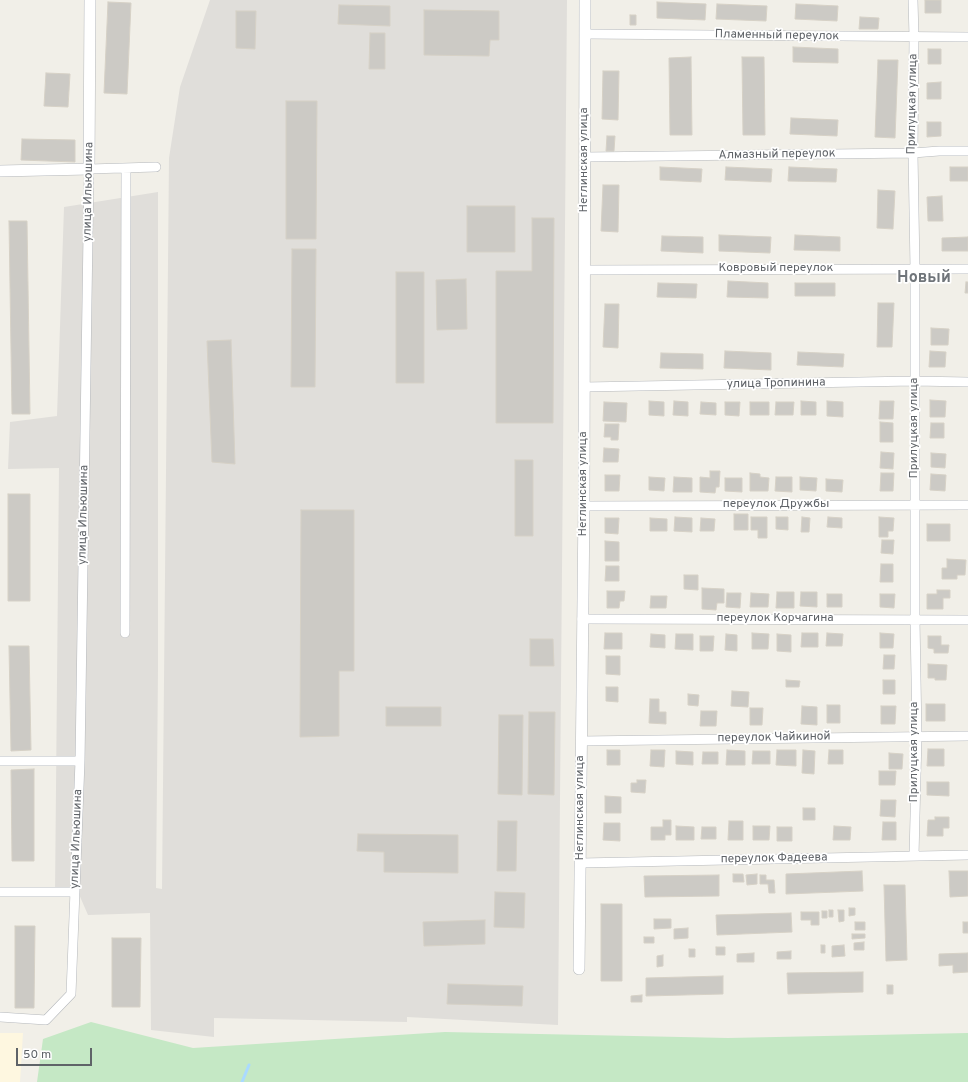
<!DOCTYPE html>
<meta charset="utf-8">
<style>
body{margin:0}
#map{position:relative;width:968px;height:1082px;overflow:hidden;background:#f1efe8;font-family:Overpass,sans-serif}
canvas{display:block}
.scale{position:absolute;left:16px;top:1048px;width:76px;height:18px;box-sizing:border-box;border:2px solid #5f6368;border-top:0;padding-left:5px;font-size:12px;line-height:14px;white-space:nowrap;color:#5f6368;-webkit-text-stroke:3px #fff;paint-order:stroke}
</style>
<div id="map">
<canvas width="968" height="1082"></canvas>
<div class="scale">50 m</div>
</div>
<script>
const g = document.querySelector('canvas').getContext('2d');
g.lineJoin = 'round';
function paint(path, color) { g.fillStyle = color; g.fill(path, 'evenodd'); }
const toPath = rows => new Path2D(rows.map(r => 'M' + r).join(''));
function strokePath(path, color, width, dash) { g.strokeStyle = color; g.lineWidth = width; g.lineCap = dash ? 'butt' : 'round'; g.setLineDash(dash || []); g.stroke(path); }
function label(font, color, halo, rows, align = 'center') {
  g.font = font + ' Overpass,sans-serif'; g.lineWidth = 3.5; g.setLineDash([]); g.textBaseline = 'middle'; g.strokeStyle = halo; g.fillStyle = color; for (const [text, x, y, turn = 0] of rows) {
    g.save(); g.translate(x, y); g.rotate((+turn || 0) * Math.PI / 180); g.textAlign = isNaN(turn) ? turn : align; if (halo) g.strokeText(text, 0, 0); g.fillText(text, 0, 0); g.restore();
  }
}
const commercial = toPath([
 [0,1033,23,1033,20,1082,0,1082]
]);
const industrial = toPath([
 [210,0,567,0,558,1025,407,1017,407,1022,214,1018,214,1037,151,1030,150,913,88,915,78,892,55,894,59,468,8,469,10,422,57,416,64,207,158,192,158,669,156,888,162,889,169,158,180,87]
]);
const green = toPath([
 [91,1022,193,1048,445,1032,728,1038,968,1033,968,1082,37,1082,43,1039]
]);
const stream = toPath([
 [242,1082,249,1065]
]);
const building = toPath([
 [925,0,941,0,941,13,925,13,925,0],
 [108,2,131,3,127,94,104,93,108,2],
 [657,2,706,4,705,20,657,18,657,2],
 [717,4,767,6,766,21,716,19,717,4],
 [796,4,838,6,837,21,795,19,796,4],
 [339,5,390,6,390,26,338,24,339,5],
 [424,10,499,11,499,40,490,40,489,56,424,55,424,10],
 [236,11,256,11,255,49,236,48,236,11],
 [630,15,636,15,636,25,630,25,630,15],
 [860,17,879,18,878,29,859,29,860,17],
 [370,33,385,33,385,69,369,69,370,33],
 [793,47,838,49,838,63,793,62,793,47],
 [928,49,941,49,941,64,928,64,928,49],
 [691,57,692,135,670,135,669,58,691,57],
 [742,57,764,57,765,135,743,135,742,57],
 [878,60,898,60,895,138,875,137,878,60],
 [603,71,619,71,618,120,602,119,603,71],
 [46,73,70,74,68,107,44,106,46,73],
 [941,82,941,99,927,99,927,83,941,82],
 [286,101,317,101,316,239,286,239,286,101],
 [791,118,838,120,837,136,790,134,791,118],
 [927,122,941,122,941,136,927,137,927,122],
 [607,136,615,136,614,151,606,151,607,136],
 [22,139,75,140,75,162,21,160,22,139],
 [660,167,702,169,701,182,660,180,660,167],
 [726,167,772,169,771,182,725,180,726,167],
 [789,167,837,169,836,182,788,181,789,167],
 [950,167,968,167,968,181,950,181,950,167],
 [603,185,619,185,618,232,601,231,603,185],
 [878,190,895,191,893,229,877,228,878,190],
 [942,196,943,221,928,221,927,197,942,196],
 [467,206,515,206,515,252,467,252,467,206],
 [532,218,554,218,553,423,496,423,496,271,532,271,532,218],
 [9,221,27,221,30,414,12,414,9,221],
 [719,235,771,237,770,253,719,251,719,235],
 [795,235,840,237,840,251,794,250,795,235],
 [662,236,703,237,703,253,661,251,662,236],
 [968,237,968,251,942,251,942,238,968,237],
 [292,249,316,249,315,387,291,387,292,249],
 [396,272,424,272,424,383,396,383,396,272],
 [466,279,467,329,437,330,436,280,466,279],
 [728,281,768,283,768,298,727,297,728,281],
 [966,282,968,282,968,293,965,293,966,282],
 [658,283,697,284,696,298,657,297,658,283],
 [795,283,835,283,835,296,795,296,795,283],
 [878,303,894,303,892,347,877,347,878,303],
 [605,304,619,304,618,348,603,347,605,304],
 [931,328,949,329,948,345,931,345,931,328],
 [231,340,235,464,212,462,207,341,231,340],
 [725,351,771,353,771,370,724,368,725,351],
 [930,351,946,352,945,367,929,367,930,351],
 [798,352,844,354,843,367,797,365,798,352],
 [661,353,703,354,703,369,660,368,661,353],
 [930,400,946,401,945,417,930,417,930,400],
 [649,401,664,402,664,416,649,415,649,401],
 [674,401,688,402,688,416,673,415,674,401],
 [801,401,816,402,816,415,801,415,801,401],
 [827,401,843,402,843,417,827,416,827,401],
 [880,401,894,401,893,419,879,419,880,401],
 [604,402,627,403,626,422,603,421,604,402],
 [701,402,716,403,716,415,700,414,701,402],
 [725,402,740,402,739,416,725,415,725,402],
 [750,402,769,402,769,415,750,415,750,402],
 [776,402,794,402,793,415,775,415,776,402],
 [880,422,893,423,893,442,880,442,880,422],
 [931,423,944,423,944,438,930,438,931,423],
 [605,424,619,424,618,440,611,440,611,437,604,437,605,424],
 [604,448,619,449,618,462,603,462,604,448],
 [881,452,894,453,893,469,880,468,881,452],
 [931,453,946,454,945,468,931,467,931,453],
 [515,460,533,460,533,536,515,536,515,460],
 [710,471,720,471,719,487,716,487,715,493,700,492,700,477,710,478,710,471],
 [750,473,760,474,760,477,769,478,768,491,750,491,750,473],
 [881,473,894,473,893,491,880,491,881,473],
 [931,474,946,475,945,491,930,490,931,474],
 [605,475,620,475,619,491,605,491,605,475],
 [649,477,665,478,664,491,649,490,649,477],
 [674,477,692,478,692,492,673,492,674,477],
 [776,477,792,477,792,492,775,491,776,477],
 [800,477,817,478,816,491,800,490,800,477],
 [725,478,742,478,742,492,725,491,725,478],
 [826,479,843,480,842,492,826,491,826,479],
 [8,494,30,494,30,601,8,601,8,494],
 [301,510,354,510,354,671,339,671,339,736,300,737,301,510],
 [734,514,748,514,748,530,734,530,734,514],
 [675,517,692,518,692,532,674,531,675,517],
 [751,517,767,517,767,538,758,538,758,530,751,530,751,517],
 [776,517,788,517,788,530,776,529,776,517],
 [802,517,810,518,809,532,801,532,802,517],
 [828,517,842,518,842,528,827,527,828,517],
 [879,517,894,518,893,531,888,531,888,537,879,537,879,517],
 [605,518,619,518,618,534,605,533,605,518],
 [650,518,667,519,667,531,650,531,650,518],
 [701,518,715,519,714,531,700,531,701,518],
 [927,524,950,524,950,541,927,541,927,524],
 [882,540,894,540,893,554,881,553,882,540],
 [605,541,619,542,619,561,605,561,605,541],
 [947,559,966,560,965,575,957,575,957,579,942,579,942,568,947,568,947,559],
 [881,564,893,564,893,582,880,582,881,564],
 [606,566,619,566,619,581,605,581,606,566],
 [684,575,698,575,698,590,684,589,684,575],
 [702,588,724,589,724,603,717,603,716,610,702,609,702,588],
 [937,590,950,590,950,598,943,598,943,609,927,609,927,594,937,594,937,590],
 [607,591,625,591,624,601,620,601,619,608,607,608,607,591],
 [777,592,794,592,794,608,776,608,777,592],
 [801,592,817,592,817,607,800,606,801,592],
 [727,593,741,593,740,608,726,607,727,593],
 [751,593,769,594,768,607,750,607,751,593],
 [827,594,842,594,842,607,827,607,827,594],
 [880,594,895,594,894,608,880,607,880,594],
 [651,596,667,596,666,608,650,608,651,596],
 [605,633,622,633,622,649,604,649,605,633],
 [752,633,769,634,768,649,752,649,752,633],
 [802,633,818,633,818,647,801,647,802,633],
 [827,633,843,634,842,646,826,646,827,633],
 [880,633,894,634,893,648,880,648,880,633],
 [651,634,665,635,665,648,650,647,651,634],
 [676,634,693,634,693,650,675,649,676,634],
 [726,634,737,635,737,651,725,650,726,634],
 [777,634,791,635,791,652,777,651,777,634],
 [700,636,714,636,713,651,700,651,700,636],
 [928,636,941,636,941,645,949,645,948,653,934,653,934,649,928,648,928,636],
 [530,639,553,639,554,666,530,666,530,639],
 [9,646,29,646,31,750,11,751,9,646],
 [884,655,895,655,894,669,883,669,884,655],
 [606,656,620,656,620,675,606,674,606,656],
 [928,664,947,665,946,680,935,680,935,678,928,678,928,664],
 [786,680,800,681,799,687,786,687,786,680],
 [883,680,895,680,895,694,883,694,883,680],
 [606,687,618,687,618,702,606,701,606,687],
 [732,691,749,692,748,707,731,706,732,691],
 [688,694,699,695,698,706,688,705,688,694],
 [650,699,659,699,659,712,666,712,666,724,649,723,650,699],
 [926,704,945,704,945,721,926,721,926,704],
 [827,705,840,705,840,723,827,723,827,705],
 [802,706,817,707,817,725,801,724,802,706],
 [881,706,896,706,895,724,881,724,881,706],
 [386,707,441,707,441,726,386,726,386,707],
 [750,708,763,708,762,725,750,725,750,708],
 [701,711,717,711,716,726,700,726,701,711],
 [529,712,555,712,554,795,528,794,529,712],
 [499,715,523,715,522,795,498,794,499,715],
 [928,749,944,749,944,766,927,766,928,749],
 [607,750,620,750,620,765,607,765,607,750],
 [651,750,665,750,664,767,650,766,651,750],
 [727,750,745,751,745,765,726,765,727,750],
 [777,750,796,750,796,766,776,765,777,750],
 [803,750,815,751,814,774,802,773,803,750],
 [829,750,843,750,843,764,828,764,829,750],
 [676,751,693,752,693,765,676,764,676,751],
 [753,751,770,751,770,764,752,764,753,751],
 [703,752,718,752,718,764,702,764,703,752],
 [889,753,903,754,902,769,889,769,889,753],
 [34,769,34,861,12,861,11,770,34,769],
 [879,771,896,771,895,785,879,785,879,771],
 [637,780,646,780,645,793,631,792,631,783,637,783,637,780],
 [927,782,949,782,949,796,927,795,927,782],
 [605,796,621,797,621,813,605,813,605,796],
 [881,800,896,800,895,817,880,816,881,800],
 [803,808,815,808,815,820,803,820,803,808],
 [935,817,949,817,949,828,943,828,943,836,927,836,928,820,935,820,935,817],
 [663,820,671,820,671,835,665,835,665,840,651,840,651,827,663,827,663,820],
 [498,821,517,821,516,871,497,871,498,821],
 [729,821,743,821,743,840,728,840,729,821],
 [883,822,896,822,896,840,882,840,883,822],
 [604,823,620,823,620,841,603,840,604,823],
 [676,826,694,827,694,840,676,840,676,826],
 [753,826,770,826,769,840,753,840,753,826],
 [834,826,851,827,850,840,833,840,834,826],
 [702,827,716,827,716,839,701,839,702,827],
 [777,827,792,827,792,841,777,841,777,827],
 [358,834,458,835,458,873,384,872,384,852,357,851,358,834],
 [862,871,863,891,786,894,786,874,862,871],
 [949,871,968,871,968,896,950,897,949,871],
 [733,874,743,874,744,882,733,882,733,874],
 [757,874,757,884,747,885,746,875,757,874],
 [719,875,719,896,645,897,644,876,719,875],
 [760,875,766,875,766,880,774,880,775,893,769,893,768,884,760,884,760,875],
 [884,885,905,885,907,960,886,961,884,885],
 [495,892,525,893,524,928,494,927,495,892],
 [601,904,622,904,622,981,601,981,601,904],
 [849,908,855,908,855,915,849,916,849,908],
 [829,910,833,910,833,917,829,917,829,910],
 [838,910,844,910,844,921,839,922,838,910],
 [822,911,827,911,827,918,822,918,822,911],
 [801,912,819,912,819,925,811,925,811,920,801,920,801,912],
 [791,913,792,932,717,935,716,915,791,913],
 [654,919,671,919,671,928,654,929,654,919],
 [485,920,485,944,424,946,423,922,485,920],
 [855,922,865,922,865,930,855,930,855,922],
 [963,922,968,922,968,933,963,933,963,922],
 [15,926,35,926,34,1008,15,1008,15,926],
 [688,928,688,938,674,939,674,929,688,928],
 [852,934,865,934,865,938,852,939,852,934],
 [644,937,654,937,654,943,644,943,644,937],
 [112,938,141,938,140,1007,112,1007,112,938],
 [864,942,864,950,854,950,854,943,864,942],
 [821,945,825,945,825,953,821,953,821,945],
 [844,945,845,956,832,957,832,946,844,945],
 [716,947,725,947,725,955,716,955,716,947],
 [689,949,695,949,695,957,689,957,689,949],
 [791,951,791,959,777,959,777,952,791,951],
 [754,953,754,962,737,962,737,954,754,953],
 [968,953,968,972,953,973,953,965,939,966,939,954,968,953],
 [663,955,663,966,657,967,657,956,663,955],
 [863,972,863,992,788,994,787,973,863,972],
 [723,976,723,994,646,996,646,978,723,976],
 [448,984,523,986,522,1006,447,1004,448,984],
 [887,985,893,985,893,994,887,994,887,985],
 [642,995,642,1002,631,1002,631,996,642,995]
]);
const minor = toPath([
 [913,0,914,37,913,153,915,269,915,619,917,736,914,856],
 [585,34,968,37],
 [585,157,913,153,939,151,968,151],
 [585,270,968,269],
 [584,387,914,381,968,382],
 [584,506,968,505],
 [582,619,968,620],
 [125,633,126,168],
 [581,741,968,736],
 [0,761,80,761],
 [581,863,968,855],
 [0,892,75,892],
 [0,1017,46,1020,71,994,80,761,89,169,156,167]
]);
const tertiary = toPath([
 [0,171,89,169,90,0],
 [579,969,584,506,585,0]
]);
const streetNames = [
 ["Пламенный переулок",777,36,1],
 ["Прилуцкая улица",913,104,-89],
 ["Алмазный переулок",777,155,-1],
 ["Неглинская улица",585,160,-90],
 ["улица Ильюшина",89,192,-89],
 ["Ковровый переулок",776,269],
 ["улица Тропинина",776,384,-1],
 ["Прилуцкая улица",915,428,-90],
 ["Неглинская улица",584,484,-90],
 ["переулок Дружбы",776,505],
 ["улица Ильюшина",84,515,-89],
 ["переулок Корчагина",775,619],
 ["переулок Чайкиной",774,738,-1],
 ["Прилуцкая улица",915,752,-90],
 ["Неглинская улица",581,808,-90],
 ["улица Ильюшина",77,839,-88],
 ["переулок Фадеева",774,859,-1]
];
const districtNames = [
 ["Новый",924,279]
];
paint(commercial, '#fef7e0');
paint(industrial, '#e0deda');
paint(green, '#c5e8c5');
strokePath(stream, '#aadaff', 3);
paint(building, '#cccac5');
strokePath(building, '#d6d1c6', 1);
strokePath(minor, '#b5b8bc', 10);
strokePath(tertiary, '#b5b8bc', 12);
strokePath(minor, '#fff', 9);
strokePath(tertiary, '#fff', 11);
label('12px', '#5f6368', '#fff', streetNames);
label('bold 16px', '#70757a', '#fff', districtNames);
</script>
